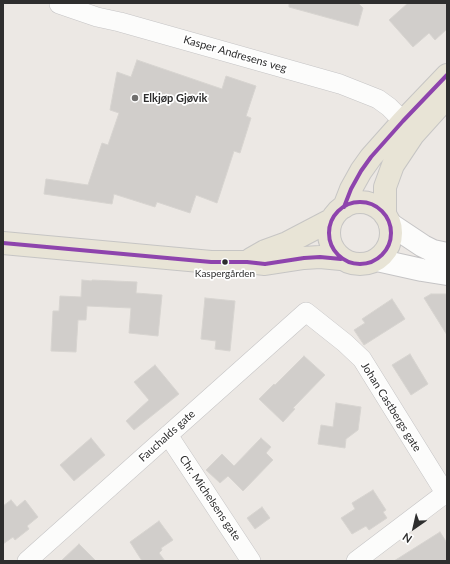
<!DOCTYPE html>
<meta charset="utf-8">
<style>
body{margin:0}
#map{position:relative;width:450px;height:564px;overflow:hidden;background:#ece8e4;font-family:Lato,sans-serif}
canvas{display:block}
.frame{position:absolute;inset:0;border:4px solid #2e2e2e;pointer-events:none}
.north{position:absolute;left:394px;top:508px;width:40px;height:40px;-webkit-text-stroke:3px #fff;paint-order:stroke;rotate:214deg;font-size:11px;font-weight:700;line-height:16px;text-align:center;color:#2e2e2e}
.north::after{content:'';display:block;margin:auto;width:14px;height:18px;background:#2e2e2e;clip-path:polygon(50% 0,100% 100%,50% 72%,0 100%)}
</style>
<div id="map">
<canvas width="450" height="564"></canvas>
<div class="frame"></div>
<div class="north">N</div>
</div>
<script>
const g = document.querySelector('canvas').getContext('2d');
g.lineJoin = 'round';
function paint(path, color) { g.fillStyle = color; g.fill(path, 'evenodd'); }
const toPath = rows => new Path2D(rows.map(r => 'M' + r).join(''));
function strokePath(path, color, width, dash) { g.strokeStyle = color; g.lineWidth = width; g.lineCap = dash ? 'butt' : 'round'; g.setLineDash(dash || []); g.stroke(path); }
function label(font, color, halo, rows, align = 'center') {
  g.font = font + ' Lato,sans-serif'; g.lineWidth = 3.5; g.setLineDash([]); g.textBaseline = 'middle'; g.strokeStyle = halo; g.fillStyle = color; for (const [text, x, y, turn = 0] of rows) {
    g.save(); g.translate(x, y); g.rotate((+turn || 0) * Math.PI / 180); g.textAlign = isNaN(turn) ? turn : align; if (halo) g.strokeText(text, 0, 0); g.fillText(text, 0, 0); g.restore();
  }
}
const building = toPath([
 [289,3,358,3,363,8,358,26,289,7,289,3],
 [408,3,447,3,447,29,435,40,429,33,413,47,389,20,408,3],
 [137,60,222,89,226,76,256,86,246,116,251,118,240,153,234,151,217,203,196,195,190,213,157,202,155,207,114,194,112,204,44,194,46,179,88,185,102,143,108,145,119,113,110,110,117,72,131,77,137,60],
 [82,280,92,281,92,280,137,282,136,293,162,295,158,336,129,333,131,308,87,306,86,320,78,320,76,352,51,351,53,311,59,311,60,296,81,297,82,280],
 [431,294,447,294,447,335,424,298,431,294],
 [205,298,235,301,230,351,215,349,216,341,201,339,205,298],
 [392,299,405,319,364,345,354,330,365,323,362,319,392,299],
 [410,354,428,384,411,395,392,365,410,354],
 [304,356,325,375,293,408,295,409,283,422,259,399,274,384,275,385,304,356],
 [155,365,179,394,134,430,126,421,149,400,134,382,155,365],
 [336,403,361,407,358,430,346,439,345,448,318,444,321,425,333,427,336,403],
 [91,438,105,455,74,481,60,465,91,438],
 [261,438,271,447,266,453,273,460,243,491,228,476,220,483,206,470,222,454,234,466,261,438],
 [373,490,386,510,383,512,387,518,369,530,366,526,352,534,341,518,355,509,352,503,373,490],
 [11,500,17,507,25,500,38,517,27,526,29,529,15,540,13,537,3,544,3,506,11,500],
 [262,507,270,518,255,529,247,518,262,507],
 [159,521,173,540,161,548,162,550,159,553,165,561,142,561,130,542,159,521],
 [440,532,447,543,447,561,394,561,440,532],
 [79,544,96,561,61,561,79,544]
]);
const street = toPath([
 [59,4,97,17,120,22,340,84,378,99,389,107,403,121],
 [168,435,251,561],
 [27,561,306,312,345,343,362,359,447,496],
 [356,561,447,492]
]);
const secondary = toPath([
 [390,224,423,246,433,251,447,254],
 [377,260,422,270,447,274]
]);
const primary = toPath([
 '329 233a31 31 0 1 1 62 0a31 31 0 1 1-62 0Z',
 [344,207,351,189,361,171,371,157,403,121,447,75],
 [385,215,385,187,393,165,413,135,447,97],
 [3,243,211,262,247,262,265,264,304,258,320,257,341,259],
 [251,259,265,251,287,243,331,220]
]);
const bus1 = toPath([
 '329 233a31 31 0 1 1 62 0a31 31 0 1 1-62 0Z',
 [344,207,351,189,361,171,371,157,403,121,447,75],
 [3,243,211,262,247,262,265,264,304,258,320,257,341,259]
]);
const markers = [
 [135,98,4,"#706f6e"],
 [225,262,3.5,"#2e2e2e"]
];
const busNames = [
 ["Kaspergården",225,274]
];
const streetNames = [
 ["Kasper Andresens veg",235,54,16],
 ["Johan Castbergs gate",391,407,58],
 ["Fauchalds gate",167,436,-42],
 ["Chr. Michelsens gate",210,498,56]
];
const poiNames = [
 ["Elkjøp Gjøvik",143,98]
];
paint(building, '#d1cecb');
strokePath(building, '#d7d4d0', 1);
strokePath(street, '#c5c4c5', 20);
strokePath(secondary, '#c5c4c5', 24);
strokePath(primary, '#c6c5c4', 24);
strokePath(street, '#fcfcfb', 19);
strokePath(secondary, '#fcfcfb', 22);
strokePath(primary, '#e8e4d6', 22);
strokePath(bus1, '#8e44ad', 4);
for (const [x, y, r, color] of markers) { const dot = new Path2D(); dot.arc(x, y, r, 0, 2 * Math.PI); g.fillStyle = color; g.fill(dot); strokePath(dot, '#fff', 1.5); }
label('10px', '#2e2e2e', '#fff', busNames);
label('11px', '#2e2e2e', '#fff', streetNames);
label('bold 11px', '#2e2e2e', '#fff', poiNames, 'left');
</script>
